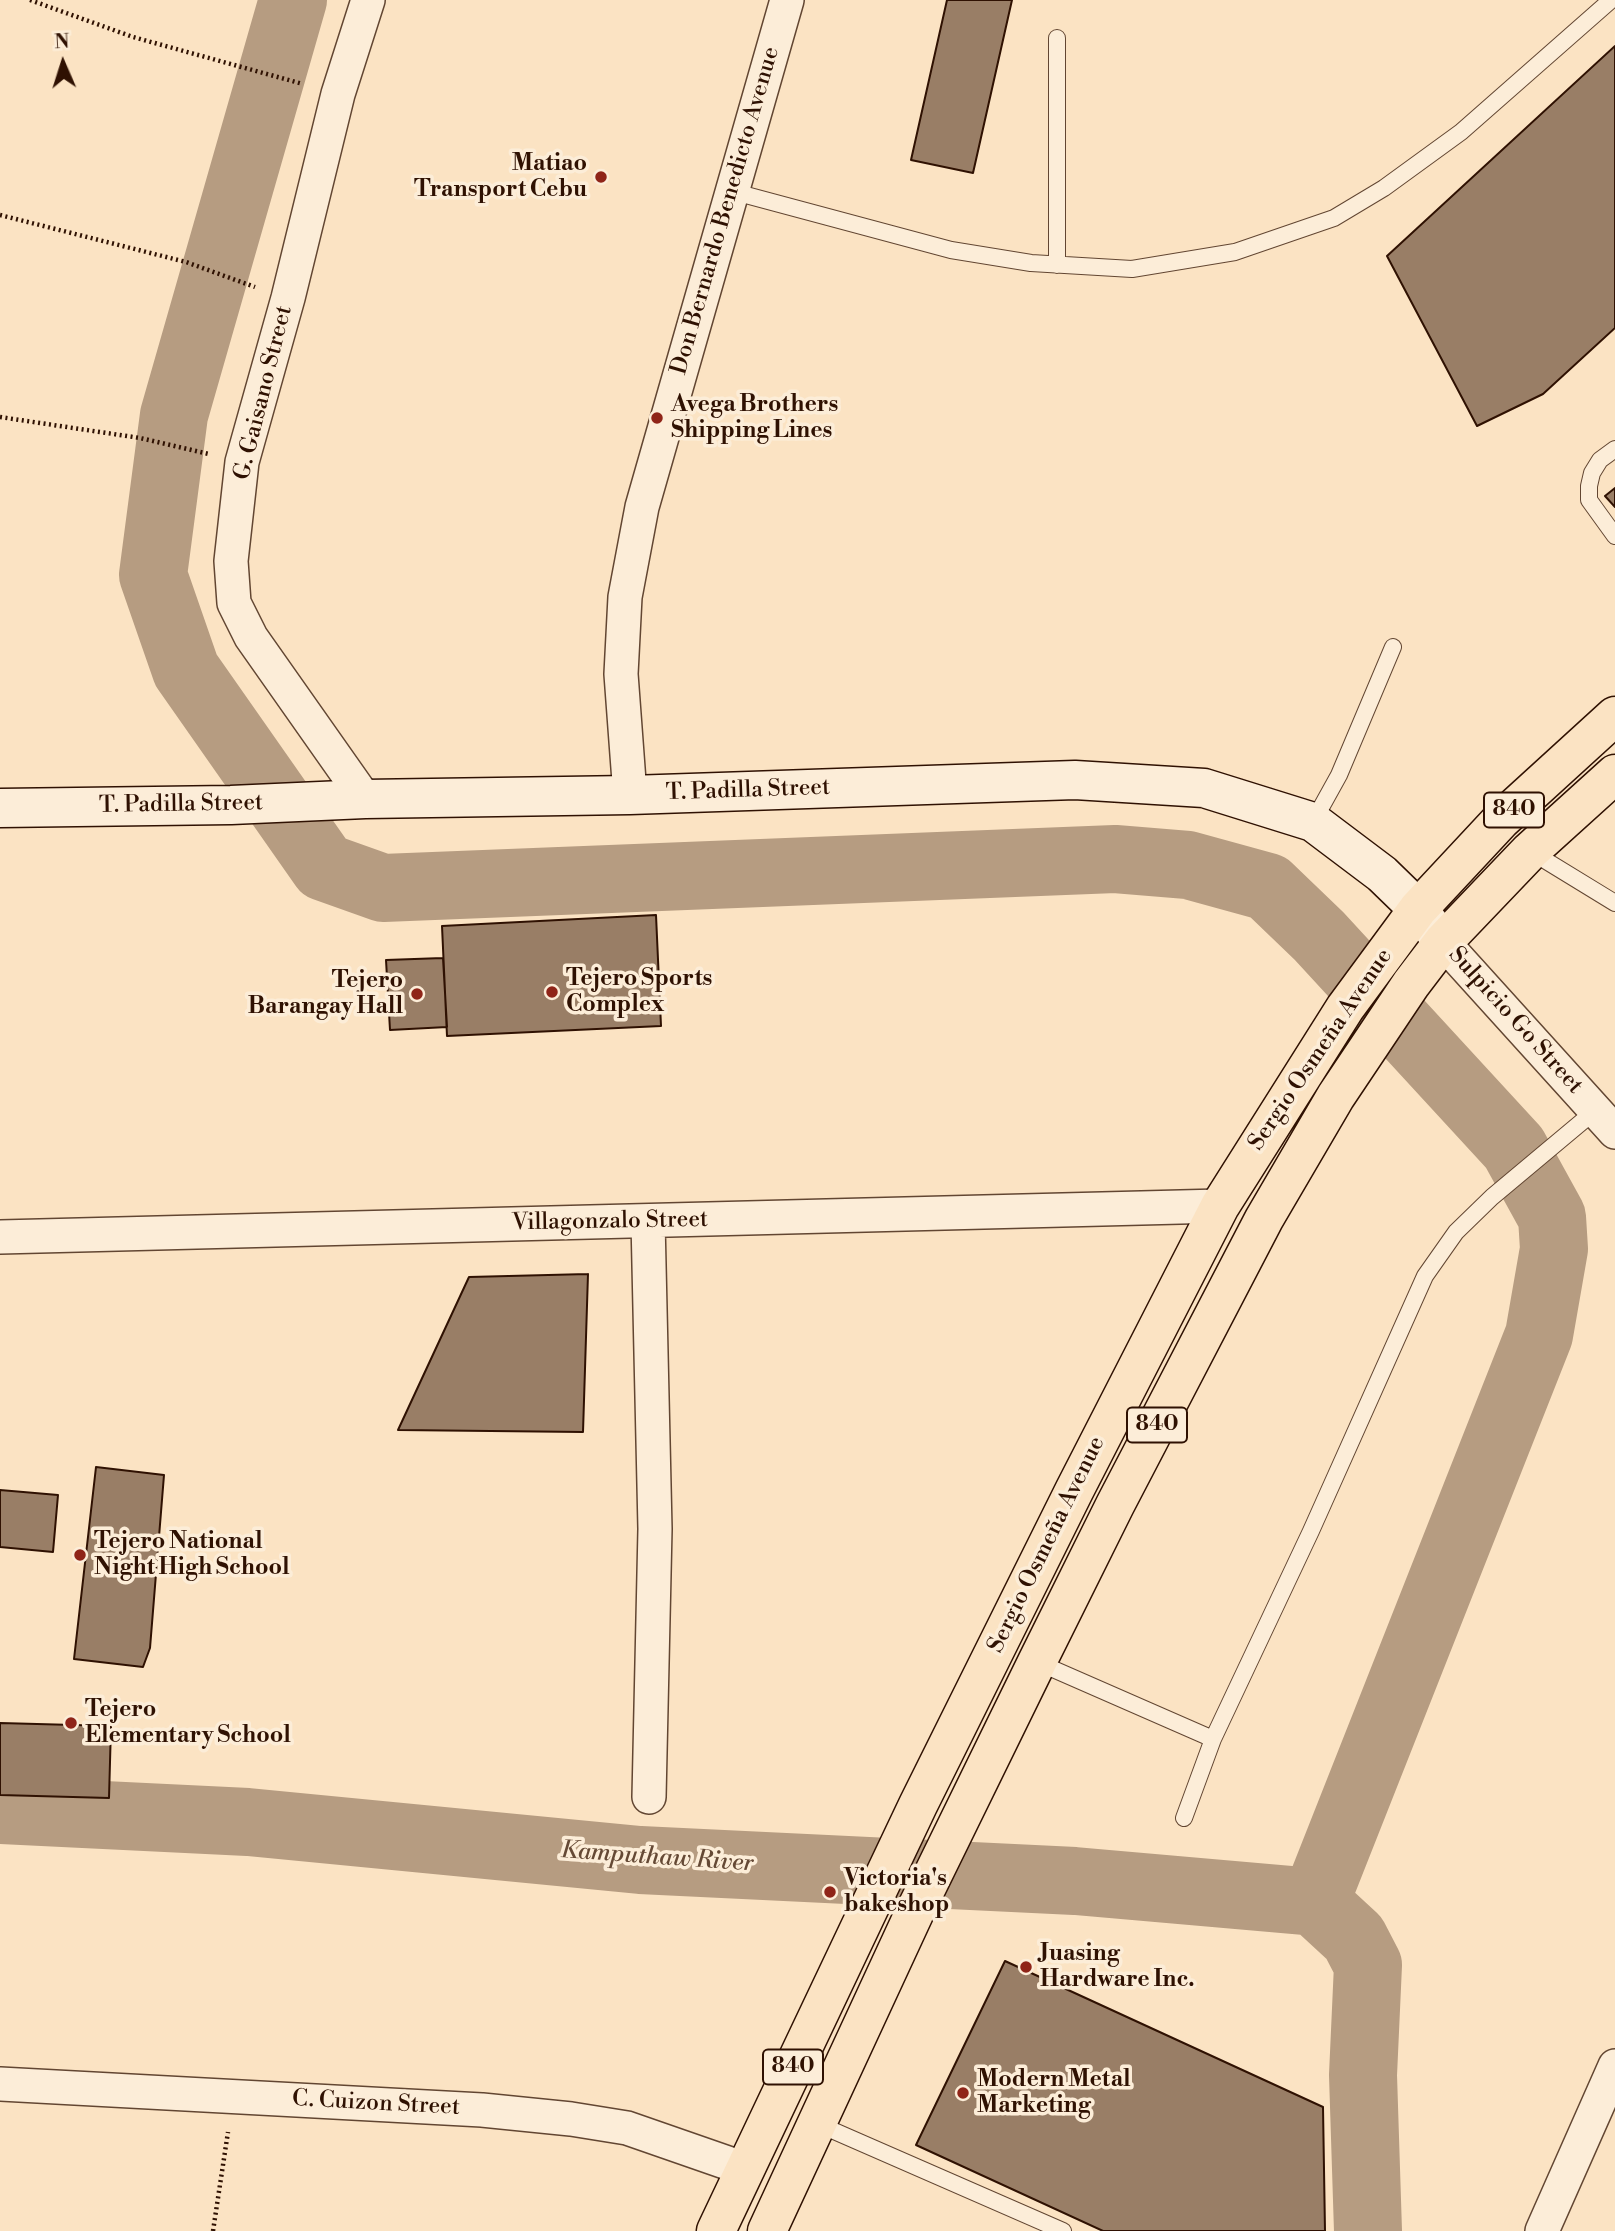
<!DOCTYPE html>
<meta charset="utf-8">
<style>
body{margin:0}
#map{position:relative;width:1615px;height:2231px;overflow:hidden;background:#fbe3c3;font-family:"Libre Bodoni",serif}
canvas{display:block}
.north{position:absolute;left:28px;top:28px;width:70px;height:70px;-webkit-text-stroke:5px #fcedd8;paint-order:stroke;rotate:357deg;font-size:19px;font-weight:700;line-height:28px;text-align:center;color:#2f1102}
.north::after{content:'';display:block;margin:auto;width:24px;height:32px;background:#2f1102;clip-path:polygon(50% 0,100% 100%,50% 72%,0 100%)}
</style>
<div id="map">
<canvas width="1615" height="2231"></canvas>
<div class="north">N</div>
</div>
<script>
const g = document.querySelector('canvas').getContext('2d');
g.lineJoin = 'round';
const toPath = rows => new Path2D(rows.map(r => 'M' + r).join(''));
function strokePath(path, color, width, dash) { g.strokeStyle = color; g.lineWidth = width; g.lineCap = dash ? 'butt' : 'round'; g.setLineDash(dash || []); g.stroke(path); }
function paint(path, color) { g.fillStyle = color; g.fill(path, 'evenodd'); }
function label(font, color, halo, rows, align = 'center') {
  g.font = font + ' "Libre Bodoni",serif'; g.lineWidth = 7; g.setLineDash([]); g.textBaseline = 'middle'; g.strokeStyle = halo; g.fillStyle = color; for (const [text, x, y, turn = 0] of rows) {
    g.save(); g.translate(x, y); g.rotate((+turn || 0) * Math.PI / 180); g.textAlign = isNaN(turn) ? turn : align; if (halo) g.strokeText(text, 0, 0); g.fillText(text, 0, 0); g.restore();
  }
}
const river = toPath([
 [293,0,174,415,153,575,186,670,324,867,383,888,1115,859,1188,865,1268,887,1319,936,1514,1148,1552,1217,1554,1249,1539,1335,1315,1902],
 [0,1810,248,1822,640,1860,1075,1881,1315,1902],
 [1315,1902,1354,1938,1368,1965,1363,2075,1368,2231]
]);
const building = toPath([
 [947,0,1012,0,973,173,911,160,947,0],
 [1615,46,1615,328,1543,394,1477,426,1387,256,1615,46],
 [1615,488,1615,507,1605,496,1615,488],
 [656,915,661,1026,447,1036,442,926,656,915],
 [443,958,447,1027,390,1030,386,960,443,958],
 [588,1274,583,1432,398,1430,469,1277,588,1274],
 [96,1467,164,1475,150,1648,143,1667,74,1659,96,1467],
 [0,1490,58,1495,53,1552,0,1547,0,1490],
 [0,1723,111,1726,109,1798,0,1795,0,1723],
 [1005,1961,1323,2107,1325,2231,1103,2231,916,2145,1005,1961]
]);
const path = toPath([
 [30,0,133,37,303,84],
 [0,215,186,262,255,287],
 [0,417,140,438,209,454],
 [213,2231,228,2132]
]);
const lane = toPath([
 [1057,38,1057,265],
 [731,191,951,250,1031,263,1132,269,1235,252,1334,218,1384,188,1461,132,1611,0],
 [1615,449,1600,460,1592,473,1589,486,1589,500,1615,536],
 [1313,822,1339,775,1393,647],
 [1530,851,1615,903],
 [1037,1662,1213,1739],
 [1184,1818,1213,1739,1311,1531,1425,1276,1456,1232,1492,1197,1596,1110],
 [818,2124,1063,2231]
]);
const street = toPath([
 [630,795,621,674,625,597,642,507,787,0],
 [365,799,251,637,234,603,231,561,242,462,288,298,338,94,368,0],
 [1443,942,1615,1132],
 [648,1221,655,1529,649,1797],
 [0,1237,1220,1206],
 [0,2084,482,2110,571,2119,627,2128,745,2169],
 [1542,2231,1615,2066]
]);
const secondary = toPath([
 [0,808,231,805,365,799,630,795,1075,780,1204,788,1313,822,1382,874,1418,909,1443,942]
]);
const highway = toPath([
 [716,2231,918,1805,1074,1491,1220,1206,1345,1008,1418,909,1501,820,1615,716],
 [767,2231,918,1905,1037,1662,1115,1505,1264,1219,1336,1096,1411,984,1443,942,1530,851,1615,774]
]);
const markers = [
 [601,177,7,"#8f2418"],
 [657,418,7,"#8f2418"],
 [552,992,7,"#8f2418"],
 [417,994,7,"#8f2418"],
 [80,1555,7,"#8f2418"],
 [71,1723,7,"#8f2418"],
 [830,1892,7,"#8f2418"],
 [1026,1967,7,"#8f2418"],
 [963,2093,7,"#8f2418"]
];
const shields = [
 [1514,810,60],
 [1157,1425,60],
 [793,2067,60]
];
const shieldNames = [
 ["840",1514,810],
 ["840",1157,1425],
 ["840",793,2067]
];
const poiNames = [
 ["Matiao",587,164,"right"],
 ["Transport Cebu",587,190,"right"],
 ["Avega Brothers",671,405],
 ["Shipping Lines",671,431],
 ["Tejero Sports",566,979],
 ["Complex",566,1005],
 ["Tejero",403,981,"right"],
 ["Barangay Hall",403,1007,"right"],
 ["Tejero National",94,1542],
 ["Night High School",94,1568],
 ["Tejero",85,1710],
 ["Elementary School",85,1736],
 ["Victoria's",844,1879],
 ["bakeshop",844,1905],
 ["Juasing",1040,1954],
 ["Hardware Inc.",1040,1980],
 ["Modern Metal",977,2080],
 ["Marketing",977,2106]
];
const streetNames = [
 ["Don Bernardo Benedicto Avenue",726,211,-74],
 ["G. Gaisano Street",264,393,-76],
 ["T. Padilla Street",748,791,-2],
 ["T. Padilla Street",181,805,-1],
 ["Sulpicio Go Street",1515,1021,48],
 ["Sergio Osmeña Avenue",1321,1050,-56],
 ["Villagonzalo Street",610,1222,-1],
 ["Sergio Osmeña Avenue",1047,1545,-64],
 ["C. Cuizon Street",376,2104,3]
];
const waterNames = [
 ["Kamputhaw River",657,1858,4]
];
strokePath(river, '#b69c81', 68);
paint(building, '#997e66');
strokePath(building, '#2f1102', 2);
strokePath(lane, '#624632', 18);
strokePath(street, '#624632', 36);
strokePath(secondary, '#2f1102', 41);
strokePath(highway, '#2f1102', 41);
strokePath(path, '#2f1102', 4.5, [2, 3.5]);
strokePath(lane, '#fcedd8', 16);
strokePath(street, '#fcedd8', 33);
strokePath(secondary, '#fcedd8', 38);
strokePath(highway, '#fbe3c3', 38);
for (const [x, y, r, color] of markers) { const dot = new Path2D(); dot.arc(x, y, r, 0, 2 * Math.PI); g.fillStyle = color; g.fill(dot); strokePath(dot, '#fcedd8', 2.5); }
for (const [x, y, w] of shields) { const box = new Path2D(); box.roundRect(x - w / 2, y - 17.5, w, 35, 5); g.fillStyle = '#fcedd8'; g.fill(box); strokePath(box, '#2f1102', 2); }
label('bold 21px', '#2f1102', null, shieldNames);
label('bold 23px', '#2f1102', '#fcedd8', poiNames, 'left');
label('23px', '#2f1102', '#fcedd8', streetNames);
label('italic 24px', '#654935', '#fcedd8', waterNames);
</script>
